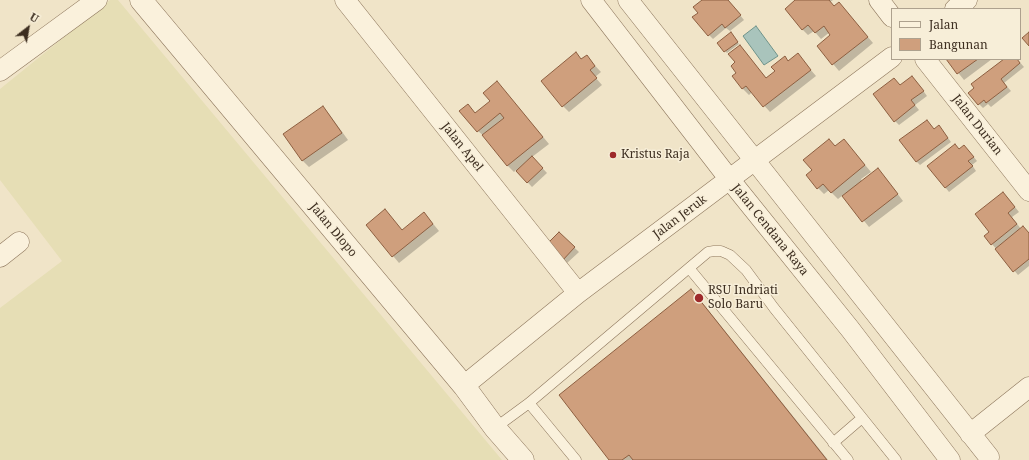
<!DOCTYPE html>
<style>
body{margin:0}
#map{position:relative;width:1029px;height:460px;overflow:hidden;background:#f0e4c8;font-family:"Noto Serif",serif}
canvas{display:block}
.legend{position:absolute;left:891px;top:8px;width:130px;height:52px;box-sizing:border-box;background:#f7eed8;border:1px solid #ada18e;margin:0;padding:5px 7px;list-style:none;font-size:12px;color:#3d2e20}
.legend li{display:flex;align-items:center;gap:8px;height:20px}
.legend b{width:20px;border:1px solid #ada18e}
.north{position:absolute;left:8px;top:8px;width:40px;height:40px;-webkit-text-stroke:3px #f7eed8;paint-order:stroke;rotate:31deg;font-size:11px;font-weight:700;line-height:16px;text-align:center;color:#3d2e20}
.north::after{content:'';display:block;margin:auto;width:14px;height:18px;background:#3d2e20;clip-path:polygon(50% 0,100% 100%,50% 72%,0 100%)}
</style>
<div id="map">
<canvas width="1029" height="460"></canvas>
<ul class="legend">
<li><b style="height:5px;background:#faf1dc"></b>Jalan</li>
<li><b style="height:11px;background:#cf9f7d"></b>Bangunan</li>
</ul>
<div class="north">U</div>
</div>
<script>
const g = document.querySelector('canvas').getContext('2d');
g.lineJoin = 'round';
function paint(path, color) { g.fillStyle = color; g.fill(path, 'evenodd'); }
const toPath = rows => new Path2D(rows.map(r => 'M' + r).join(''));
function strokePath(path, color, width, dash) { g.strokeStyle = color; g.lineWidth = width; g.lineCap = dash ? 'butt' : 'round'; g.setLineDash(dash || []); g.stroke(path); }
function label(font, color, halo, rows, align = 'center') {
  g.font = font + ' "Noto Serif",serif'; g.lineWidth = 3; g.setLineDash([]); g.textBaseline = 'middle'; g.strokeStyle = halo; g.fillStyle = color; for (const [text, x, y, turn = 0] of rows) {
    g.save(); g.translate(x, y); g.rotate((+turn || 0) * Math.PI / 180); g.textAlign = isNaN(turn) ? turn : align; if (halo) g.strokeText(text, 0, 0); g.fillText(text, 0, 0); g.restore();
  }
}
const farmland = toPath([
 [110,0,118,0,502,460,0,460,0,308,62,261,0,180,0,89]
]);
const water = toPath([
 [756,26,778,56,764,65,743,36,756,26]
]);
const shadow = toPath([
 [704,0,728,0,744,20,730,31,726,28,713,39,709,35,699,13],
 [797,0,833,0,830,2,834,7,839,3,873,43,839,71,818,46,832,35,830,32,821,39,814,31,808,35,802,29],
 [733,36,739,44,727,53,725,51],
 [740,46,767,79,776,72,785,58,789,62,798,55,816,76,770,112,752,92,749,95,742,88,738,73,736,62],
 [586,56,601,72,595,77,602,85,569,112,563,106,582,60],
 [947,59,992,59,964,80],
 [1005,59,1017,59,1024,67,1004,83,1011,91,991,107,988,104,983,108,979,104],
 [916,81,927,96,915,105,919,110,899,125,895,121,900,86],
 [503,89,549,144,532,157,547,173,532,187,516,170,514,172,508,166,485,137,478,131,461,111,468,105,476,114,491,101],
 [323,108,329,114,348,140,309,167,303,161,284,134],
 [934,130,943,131,951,142,920,165,916,161],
 [836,147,850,147,871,172,861,179,862,181,884,176,903,201,869,227,843,195,838,199,829,190,824,194,818,188],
 [959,150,968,150,977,161,972,165,976,171,949,192,928,166],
 [1007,197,1019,212,1012,217,1021,229,1029,234,1029,266,1018,275,992,244,990,232],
 [430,220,439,231,399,263,367,225,402,231],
 [559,233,579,252,566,264,547,245],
 [691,291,701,301,828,460,610,460]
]);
const building = toPath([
 [702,0,728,0,741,15,725,28,722,24,708,36,692,17,698,13,693,7,702,0],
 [795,0,829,0,834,6,839,2,868,37,832,65,817,46,830,35,824,26,815,33,808,25,802,30,785,9,795,0],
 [731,32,738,42,724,52,717,43,731,32],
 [1029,32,1029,46,1022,38,1029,32],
 [740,45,766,78,775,71,771,67,785,56,788,61,798,53,811,70,763,107,746,86,742,89,732,76,736,73,731,66,735,62,728,54,740,45],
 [576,52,581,59,587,55,595,66,590,70,597,78,562,107,541,81,576,52],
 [946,59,978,59,957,74,946,59],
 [1004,59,1017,59,1020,63,1001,79,1007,87,986,103,984,100,978,105,968,93,974,88,971,84,1004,59],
 [912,76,924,91,911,100,915,105,894,122,873,94,894,78,900,85,912,76],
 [497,81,543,137,507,166,482,135,504,118,500,113,477,132,459,111,468,104,475,113,490,101,483,93,497,81],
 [323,106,342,133,302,161,283,134,323,106],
 [927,120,934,129,939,125,948,138,916,162,899,140,927,120],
 [829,139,835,146,844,139,865,165,831,193,823,184,817,189,806,175,812,170,803,160,829,139],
 [955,144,959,149,964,145,974,157,968,161,973,166,945,188,927,166,955,144],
 [532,156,543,168,527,183,516,171,532,156],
 [878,168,898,194,862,222,842,196,878,168],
 [1003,192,1015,207,1008,213,1017,224,991,245,984,236,989,232,975,214,1003,192],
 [385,209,402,230,424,212,433,224,392,257,366,225,385,209],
 [1023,226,1029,233,1029,259,1013,272,995,249,1023,226],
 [559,232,575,247,562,261,546,245,559,232],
 [691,289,827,460,633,460,629,455,622,460,609,460,559,395,691,289]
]);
const service = toPath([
 [689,268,708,252,714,251,721,251,730,255,746,270,774,308,896,460],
 [529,403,576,460],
 [495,428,529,403,689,268,848,460],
 [833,443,862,418]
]);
const minor = toPath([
 [345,0,578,293],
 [591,0,730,180,850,329,950,460],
 [628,0,989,457],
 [879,0,892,17],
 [955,9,967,0],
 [925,59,1029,191],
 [0,71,97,0],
 [0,257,19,242],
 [471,380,578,293,892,57],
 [970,434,1029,387]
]);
const tertiary = toPath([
 [141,0,464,386,495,428,523,460]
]);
const markers = [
 [613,155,4,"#9e2a2b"],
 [699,298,5,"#9e2a2b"]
];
const streetNames = [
 ["Jalan Durian",977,125,52],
 ["Jalan Apel",462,147,51],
 ["Jalan Jeruk",680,217,-37],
 ["Jalan Dlopo",333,230,50],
 ["Jalan Cendana Raya",770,230,51]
];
const poiNames = [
 ["Kristus Raja",621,155],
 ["RSU Indriati",708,291],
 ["Solo Baru",708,305]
];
paint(farmland, '#e6deb5');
paint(water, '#a9c4bc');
strokePath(water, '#6f938a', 1);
paint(shadow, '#0003');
paint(building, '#cf9f7d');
strokePath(building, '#8d5f41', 1);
strokePath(service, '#8d765c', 11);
strokePath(minor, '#8d765c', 21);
strokePath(tertiary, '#8d765c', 23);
strokePath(service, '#faf1dc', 10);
strokePath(minor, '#faf1dc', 20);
strokePath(tertiary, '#faf1dc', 22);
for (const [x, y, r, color] of markers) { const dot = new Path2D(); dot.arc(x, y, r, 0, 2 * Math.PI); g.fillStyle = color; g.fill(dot); strokePath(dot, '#f7eed8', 1.5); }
label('12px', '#3d2e20', '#f7eed8', streetNames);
label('12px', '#3d2e20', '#f7eed8', poiNames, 'left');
</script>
